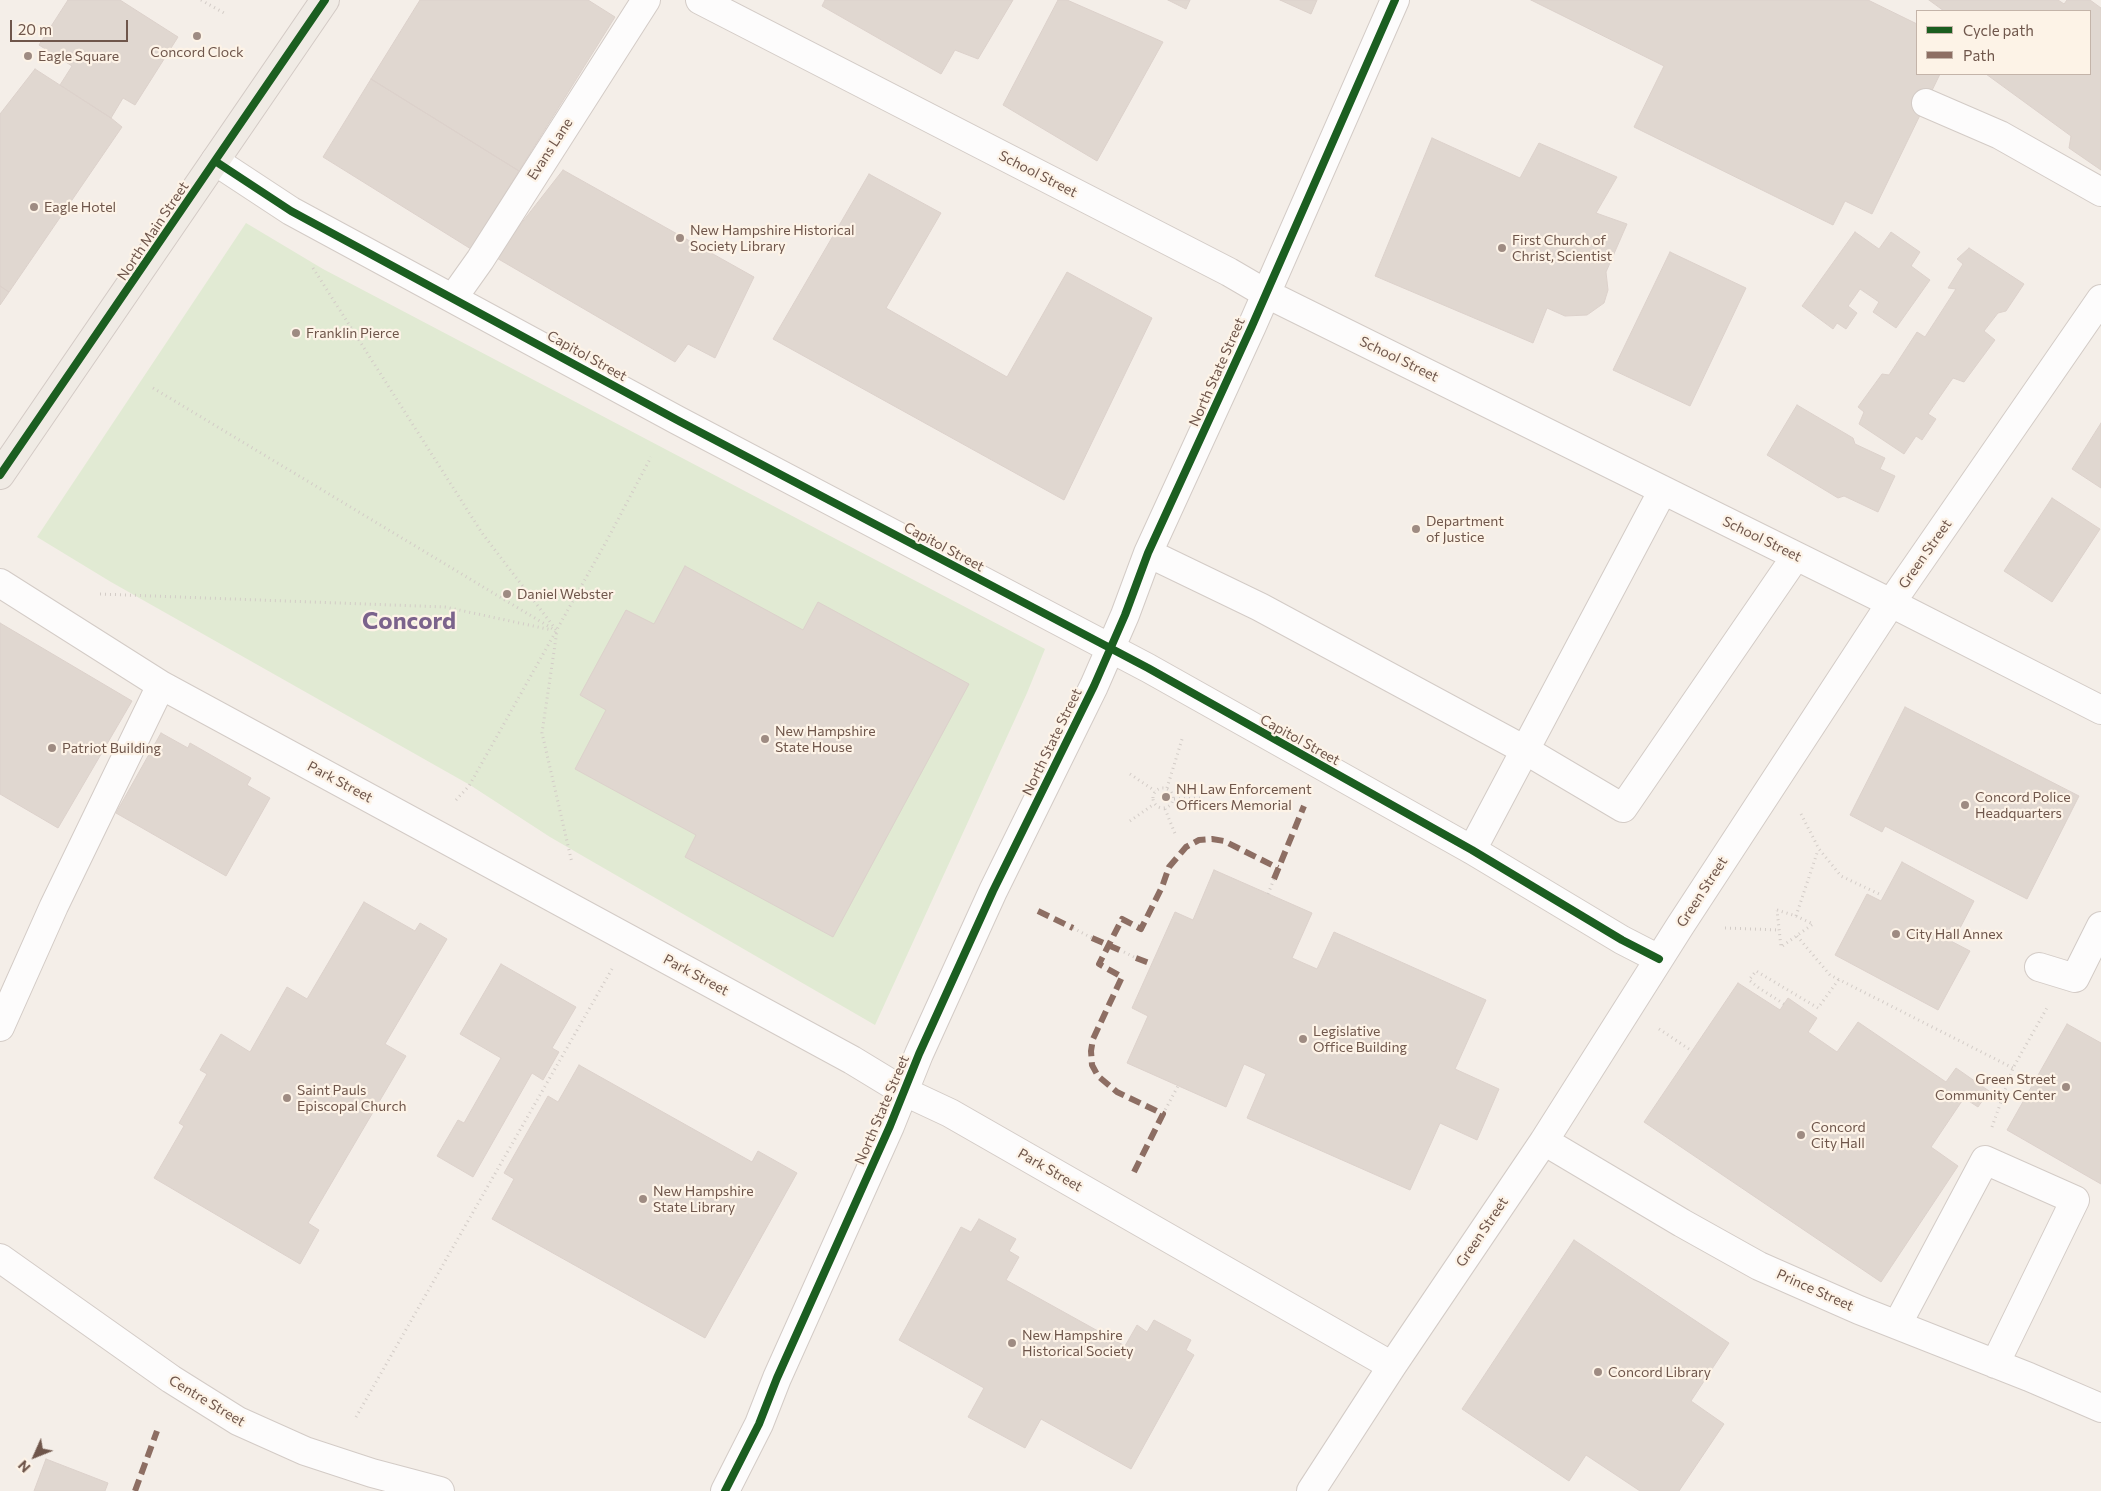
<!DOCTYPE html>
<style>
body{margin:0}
#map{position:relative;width:2101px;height:1491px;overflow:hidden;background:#f4eee8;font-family:Commissioner,sans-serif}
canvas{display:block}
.legend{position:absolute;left:1916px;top:10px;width:175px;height:65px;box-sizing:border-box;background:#fdf3e7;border:1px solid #c4b4a9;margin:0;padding:6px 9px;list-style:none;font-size:15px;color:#6f564b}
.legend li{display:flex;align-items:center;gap:10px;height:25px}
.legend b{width:25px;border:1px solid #c4b4a9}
.north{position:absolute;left:10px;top:1431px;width:50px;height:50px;-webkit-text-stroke:4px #fdf3e7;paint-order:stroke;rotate:226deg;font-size:14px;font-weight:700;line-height:20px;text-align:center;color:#6f564b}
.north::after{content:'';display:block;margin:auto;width:18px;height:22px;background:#6f564b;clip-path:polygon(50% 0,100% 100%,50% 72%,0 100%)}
.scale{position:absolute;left:10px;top:20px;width:118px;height:22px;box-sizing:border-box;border:2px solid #6f564b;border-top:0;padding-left:6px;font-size:15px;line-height:18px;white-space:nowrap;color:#6f564b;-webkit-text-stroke:4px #fdf3e7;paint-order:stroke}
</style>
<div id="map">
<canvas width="2101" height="1491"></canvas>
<ul class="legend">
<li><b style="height:6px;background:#1b5e20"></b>Cycle path</li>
<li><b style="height:6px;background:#8d6e63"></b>Path</li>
</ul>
<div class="north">N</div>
<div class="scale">20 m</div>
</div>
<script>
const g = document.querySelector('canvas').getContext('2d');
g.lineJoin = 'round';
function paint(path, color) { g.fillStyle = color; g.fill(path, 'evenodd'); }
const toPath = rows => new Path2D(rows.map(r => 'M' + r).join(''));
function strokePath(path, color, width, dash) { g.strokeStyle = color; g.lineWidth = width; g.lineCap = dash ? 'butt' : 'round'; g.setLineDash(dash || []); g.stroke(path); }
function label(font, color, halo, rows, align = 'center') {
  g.font = font + ' Commissioner,sans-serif'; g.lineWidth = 4.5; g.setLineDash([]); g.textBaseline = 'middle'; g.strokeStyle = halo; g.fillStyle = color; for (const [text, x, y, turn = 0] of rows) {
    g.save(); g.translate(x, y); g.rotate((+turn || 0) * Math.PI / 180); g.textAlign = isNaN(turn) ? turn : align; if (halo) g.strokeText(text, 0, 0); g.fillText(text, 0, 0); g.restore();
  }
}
const green = toPath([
 [246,223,323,269,1045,649,1027,693,875,1025,550,837,470,785,111,582,37,537]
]);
const building = toPath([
 [68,0,120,0,178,37,135,105,123,98,111,118,60,85,72,66,39,45,68,0],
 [420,0,588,0,615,17,519,171,371,79,420,0],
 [825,0,1013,0,978,59,955,50,941,74,822,6,825,0],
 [1058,0,1067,0,1163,42,1097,161,1003,105,1058,0],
 [1168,0,1190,0,1186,9,1168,0],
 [1280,0,1317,0,1311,14,1280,0],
 [1531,0,1868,0,1917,24,1917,74,1940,74,1872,214,1845,201,1833,225,1634,127,1664,66,1531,0],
 [1929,0,2058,0,2064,4,2067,0,2090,0,2101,8,2101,170,2069,148,2071,136,1986,74,2090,74,2090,11,1944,11,1929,0],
 [35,69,111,118,122,127,9,292,0,286,0,114,35,69],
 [371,79,519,171,471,249,323,157,371,79],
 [1432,138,1520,178,1539,143,1617,177,1596,213,1627,224,1606,272,1608,290,1604,303,1587,315,1565,316,1547,308,1533,343,1375,276,1432,138],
 [563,170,754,277,715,358,688,344,675,362,495,257,563,170],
 [869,174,941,213,886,308,1007,377,1067,272,1152,318,1064,500,773,339,869,174],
 [1855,232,1879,249,1891,232,1920,252,1911,266,1930,280,1896,328,1873,312,1879,302,1860,289,1848,306,1857,313,1846,329,1837,323,1833,329,1802,306,1855,232],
 [1969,248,2024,284,2006,311,1998,313,1984,331,1995,340,1964,382,1953,378,1928,414,1936,419,1922,440,1916,436,1904,454,1859,424,1864,412,1858,407,1882,374,1889,375,1917,332,1925,337,1956,289,1948,288,1963,264,1957,259,1969,248],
 [1670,252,1746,288,1690,406,1613,370,1670,252],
 [0,286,9,292,0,305,0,286],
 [1797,405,1853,438,1855,444,1885,458,1880,469,1895,476,1878,512,1844,496,1838,498,1767,455,1797,405],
 [2101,423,2101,488,2072,469,2101,423],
 [2052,498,2100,529,2052,602,2004,571,2052,498],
 [685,566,803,630,818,602,969,684,833,937,685,857,696,835,575,769,606,710,580,695,626,610,654,624,685,566],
 [0,623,132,701,58,828,0,794,0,623],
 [1905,707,2079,796,2027,899,1885,826,1882,832,1850,815,1905,707],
 [161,733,188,748,190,743,251,778,247,785,270,798,226,876,116,813,161,733],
 [1902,862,1974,901,1959,930,1951,926,1945,938,1970,951,1938,1010,1835,955,1867,894,1881,901,1902,862],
 [1214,870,1312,913,1292,958,1317,969,1334,932,1486,1000,1455,1069,1499,1089,1477,1140,1440,1123,1410,1190,1247,1118,1266,1074,1244,1064,1226,1107,1127,1063,1148,1016,1132,1008,1175,912,1193,920,1214,870],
 [364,902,415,931,420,923,447,939,385,1044,406,1056,308,1223,319,1230,300,1264,154,1178,184,1126,179,1123,207,1074,200,1070,221,1034,250,1052,287,987,307,999,364,902],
 [501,964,576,1007,552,1048,559,1052,543,1080,532,1073,473,1177,437,1156,458,1120,464,1123,501,1058,460,1034,501,964],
 [1738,983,1780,1010,1788,998,1817,1018,1808,1032,1837,1052,1858,1022,1946,1082,1956,1068,1989,1091,1978,1107,1964,1098,1931,1147,1958,1166,1881,1282,1644,1122,1738,983],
 [2067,1024,2101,1043,2101,1184,2007,1130,2067,1024],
 [579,1065,752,1162,758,1151,797,1173,705,1338,492,1219,514,1179,504,1173,548,1096,558,1102,579,1065],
 [979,1219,1016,1239,1009,1251,1019,1257,1006,1280,1125,1346,1137,1325,1147,1332,1154,1320,1191,1340,1186,1350,1194,1355,1131,1469,1041,1419,1025,1448,968,1417,984,1388,899,1340,961,1227,971,1232,979,1219],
 [1574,1240,1729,1343,1691,1401,1724,1424,1679,1491,1640,1491,1586,1455,1569,1481,1462,1409,1574,1240],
 [46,1459,108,1483,105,1491,34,1491,46,1459]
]);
const path = toPath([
 [201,0,224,13],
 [313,268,482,533,557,631,542,733,572,863],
 [153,388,553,629],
 [100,594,445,607,552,630],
 [1130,774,1155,791],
 '1153 798a10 10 0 1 1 20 0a10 10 0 1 1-20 0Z',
 [1167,788,1183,736],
 [1174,799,1203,798],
 [456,800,469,786,606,542,651,457],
 [1165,809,1176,836],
 [1801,814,1819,849,1841,876,1879,894],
 [1130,821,1154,804],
 [1268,894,1274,879],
 [1777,910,1796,916,1813,924,1781,947,1777,910],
 [1796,916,1818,850],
 [1073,928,1092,938],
 [1725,928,1779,930],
 [1797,936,1830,975,2013,1068],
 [1124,952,1136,958],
 [1784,1004,1759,988,1749,980,1756,971,1818,1008,1839,979],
 [1659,1029,1692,1051],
 [1163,1114,1178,1086],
 [1992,1127,2013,1068,2048,1006],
 [356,1417,612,969]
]);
const minor = toPath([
 [700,0,1229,272,1265,293,1891,603,2101,710],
 [1926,103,2000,135,2101,192],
 [215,161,291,211,677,420,1148,668,1472,850,1622,940,1659,959],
 [453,298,480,260,646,0],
 [1148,553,1260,607,1525,750,1623,808,1796,556],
 [0,583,161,685,852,1060,903,1091,950,1113,1392,1366],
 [1472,850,1663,490],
 [2039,967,2075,978,2101,926],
 [0,1027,54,906,161,685],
 [1544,1141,1682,1223,1759,1266,1859,1310,2029,1377,2101,1408],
 [0,1258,171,1379,238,1421,305,1451,372,1473,440,1491],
 [1897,1325,1985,1160,2075,1200,1995,1364],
 [725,1491,759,1424,777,1378,890,1126,919,1054,993,891,1094,686,1125,615,1148,553,1252,326,1395,0],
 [1311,1491,1392,1366,1544,1141,1680,926,1891,603,2101,299]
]);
const major = toPath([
 [0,475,325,0]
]);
const quiet = toPath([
 [1274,879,1304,806],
 [1038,911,1073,928],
 [1092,938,1124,952],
 [1136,958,1152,964],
 [1134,1172,1163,1114,1117,1092,1098,1076,1092,1065,1091,1051,1093,1039,1122,977,1099,964,1122,919,1141,929,1162,887,1169,867,1186,847,1199,840,1212,839,1224,841,1278,868],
 [135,1491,157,1431]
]);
const cycleway = toPath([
 [215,161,291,211,677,420,1148,668,1472,850,1622,940,1659,959],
 [0,475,325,0],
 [725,1491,759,1424,777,1378,890,1126,919,1054,993,891,1094,686,1125,615,1148,553,1252,326,1395,0]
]);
const markers = [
 [197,36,5,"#9e8b82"],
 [28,56,5,"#9e8b82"],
 [34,207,5,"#9e8b82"],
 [680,238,5,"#9e8b82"],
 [1502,248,5,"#9e8b82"],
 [296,333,5,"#9e8b82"],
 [1416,529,5,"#9e8b82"],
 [507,594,5,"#9e8b82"],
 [765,739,5,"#9e8b82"],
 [52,748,5,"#9e8b82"],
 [1166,797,5,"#9e8b82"],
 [1965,805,5,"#9e8b82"],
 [1896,934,5,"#9e8b82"],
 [1303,1039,5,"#9e8b82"],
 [2066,1087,5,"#9e8b82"],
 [287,1098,5,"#9e8b82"],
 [1801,1135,5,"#9e8b82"],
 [643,1199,5,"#9e8b82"],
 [1012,1343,5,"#9e8b82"],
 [1598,1372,5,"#9e8b82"]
];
const poiNames = [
 ["Concord Clock",197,52,"center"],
 ["Eagle Square",38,56],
 ["Eagle Hotel",44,207],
 ["New Hampshire Historical",690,230],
 ["Society Library",690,246],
 ["First Church of",1512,240],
 ["Christ, Scientist",1512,256],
 ["Franklin Pierce",306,333],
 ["Department",1426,521],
 ["of Justice",1426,537],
 ["Daniel Webster",517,594],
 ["New Hampshire",775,731],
 ["State House",775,747],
 ["Patriot Building",62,748],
 ["NH Law Enforcement",1176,789],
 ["Officers Memorial",1176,805],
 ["Concord Police",1975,797],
 ["Headquarters",1975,813],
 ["City Hall Annex",1906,934],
 ["Legislative",1313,1031],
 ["Office Building",1313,1047],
 ["Green Street",2056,1079,"right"],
 ["Community Center",2056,1095,"right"],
 ["Saint Pauls",297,1090],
 ["Episcopal Church",297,1106],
 ["Concord",1811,1127],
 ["City Hall",1811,1143],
 ["New Hampshire",653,1191],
 ["State Library",653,1207],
 ["New Hampshire",1022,1335],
 ["Historical Society",1022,1351],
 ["Concord Library",1608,1372]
];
const streetNames = [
 ["Evans Lane",550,149,-57],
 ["School Street",1038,174,27],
 ["North Main Street",153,231,-56],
 ["Capitol Street",587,356,29],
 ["School Street",1399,359,26],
 ["North State Street",1217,372,-66],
 ["School Street",1762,539,26],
 ["Capitol Street",944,547,28],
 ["Green Street",1925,554,-55],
 ["Capitol Street",1300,740,29],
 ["North State Street",1052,742,-64],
 ["Park Street",340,782,28],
 ["Green Street",1702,892,-57],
 ["Park Street",696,975,28],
 ["North State Street",882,1110,-67],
 ["Park Street",1050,1170,30],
 ["Green Street",1482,1232,-56],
 ["Prince Street",1815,1290,24],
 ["Centre Street",207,1401,31]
];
const townNames = [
 ["Concord",409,621]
];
paint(green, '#e1ead3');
paint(building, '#e0d7d0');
strokePath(building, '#dcd1cb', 1);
strokePath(minor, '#d3cbc6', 30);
strokePath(major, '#d3cac5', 30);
strokePath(path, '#d3ccc7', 3, [1, 4]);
strokePath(minor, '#fdfcfc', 28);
strokePath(major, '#f0ebe5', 28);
strokePath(quiet, '#8d6e63', 6, [12, 6]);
strokePath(cycleway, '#1b5e20', 8);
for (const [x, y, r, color] of markers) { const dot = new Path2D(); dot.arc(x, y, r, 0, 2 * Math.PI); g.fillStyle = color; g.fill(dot); strokePath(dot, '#fdf3e7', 2); }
label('14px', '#6f564b', '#fdf3e7', poiNames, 'left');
label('14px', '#6f564b', '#fdf3e7', streetNames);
label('bold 24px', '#7b638c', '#fdf3e7', townNames);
</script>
